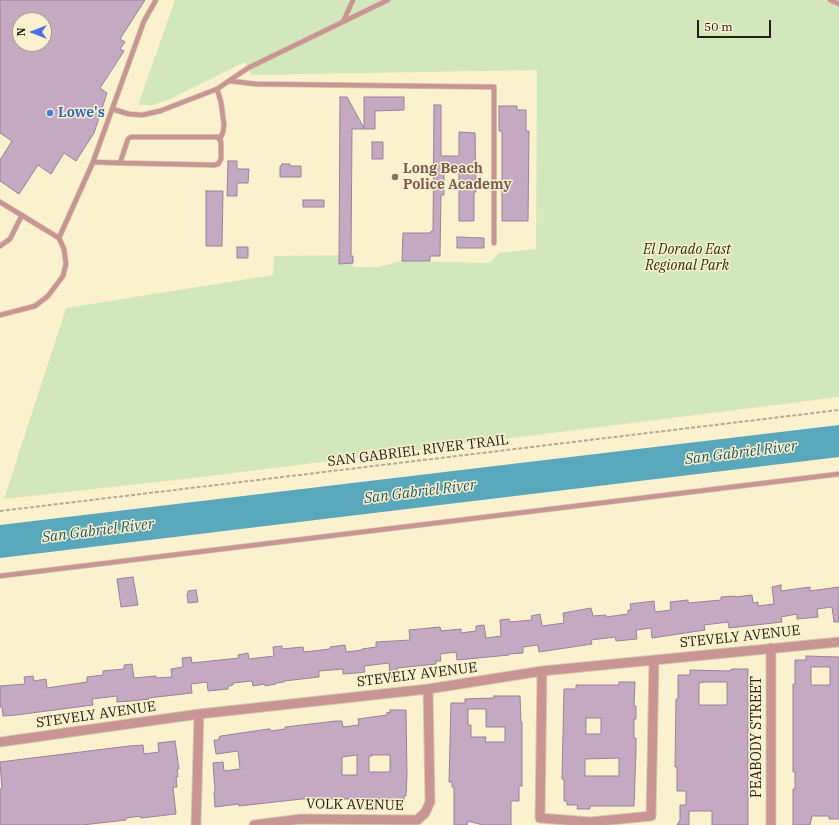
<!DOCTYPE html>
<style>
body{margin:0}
#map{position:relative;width:839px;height:825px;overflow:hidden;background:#fcf1cf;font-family:"IBM Plex Serif",serif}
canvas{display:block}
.north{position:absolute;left:12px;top:12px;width:40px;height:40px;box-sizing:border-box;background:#fcf1cf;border:1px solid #a69d84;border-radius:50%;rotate:270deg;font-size:11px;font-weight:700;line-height:16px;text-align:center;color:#242014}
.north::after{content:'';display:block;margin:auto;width:14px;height:18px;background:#4e6ee2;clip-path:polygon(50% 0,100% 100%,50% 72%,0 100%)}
.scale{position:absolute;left:697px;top:20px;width:74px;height:18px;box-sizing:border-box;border:2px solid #242014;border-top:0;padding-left:5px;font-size:12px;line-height:14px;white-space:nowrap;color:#242014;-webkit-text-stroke:3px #fcf1cf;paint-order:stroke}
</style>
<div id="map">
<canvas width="839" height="825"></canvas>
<div class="north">N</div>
<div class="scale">50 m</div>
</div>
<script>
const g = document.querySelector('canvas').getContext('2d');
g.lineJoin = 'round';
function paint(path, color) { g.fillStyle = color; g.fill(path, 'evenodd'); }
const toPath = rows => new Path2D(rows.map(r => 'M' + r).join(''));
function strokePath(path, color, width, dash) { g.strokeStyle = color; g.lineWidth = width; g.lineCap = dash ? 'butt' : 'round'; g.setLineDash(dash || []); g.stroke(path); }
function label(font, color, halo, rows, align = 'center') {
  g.font = font + ' "IBM Plex Serif",serif'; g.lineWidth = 3; g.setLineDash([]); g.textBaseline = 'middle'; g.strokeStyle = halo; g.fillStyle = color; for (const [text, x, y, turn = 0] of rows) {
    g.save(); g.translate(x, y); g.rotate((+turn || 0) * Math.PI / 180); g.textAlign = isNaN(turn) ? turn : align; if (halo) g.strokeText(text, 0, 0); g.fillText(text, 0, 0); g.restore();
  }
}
const green = toPath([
 [175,0,839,0,839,397,202,477,4,499,66,308,273,275,274,256,351,255,353,267,378,267,401,261,490,263,499,253,536,249,537,70,251,75,245,62,168,100,153,105,138,105]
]);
const water = toPath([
 [839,425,839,457,0,558,0,525]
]);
const building = toPath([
 [0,0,145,0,120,39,125,42,120,49,124,51,100,88,107,93,94,133,76,161,64,153,51,174,38,165,19,194,0,181,0,160,12,141,0,133,0,0],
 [20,20,44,20,44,44,20,44,20,20],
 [340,97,347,97,364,128,364,97,404,97,404,110,375,111,375,129,352,129,351,256,353,256,353,263,339,264,340,97],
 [434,105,441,105,441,156,459,156,459,132,475,133,476,192,474,192,474,221,459,221,459,171,444,171,444,195,441,195,440,256,430,256,430,261,402,261,403,233,431,233,431,231,433,231,434,105],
 [499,106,517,106,517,110,526,110,526,131,529,131,528,221,502,221,502,131,499,131,499,106],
 [372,142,383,142,383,159,372,159,372,142],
 [228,161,237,161,237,169,249,169,248,183,237,183,237,196,227,196,228,161],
 [282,164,290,164,290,166,301,166,301,177,280,177,280,166,282,166,282,164],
 [206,191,223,191,222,246,206,246,206,191],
 [303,200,324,200,324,207,303,207,303,200],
 [457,237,484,238,484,248,457,248,457,237],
 [237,247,248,247,248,258,237,258,237,247],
 [133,577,138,605,121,607,117,579,133,577],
 [781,585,781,591,810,587,810,591,839,587,839,622,834,622,832,607,817,609,818,617,797,619,797,614,781,617,782,622,729,628,728,622,704,625,705,630,652,638,651,628,636,630,637,639,616,641,615,637,591,640,592,644,539,652,538,645,523,647,523,653,509,654,509,655,457,660,456,652,440,654,441,661,436,661,436,664,397,668,398,677,390,678,389,663,364,666,365,672,356,673,343,674,343,669,319,671,319,677,284,681,284,682,276,683,276,684,265,686,265,684,253,686,252,681,233,683,233,685,228,686,228,689,208,691,207,682,191,684,192,693,148,698,149,699,131,701,117,702,117,696,92,699,93,705,16,715,3,716,2,707,0,707,0,686,25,684,24,677,33,676,34,681,46,679,47,688,87,682,87,677,103,675,103,671,124,669,124,665,132,664,134,678,156,676,156,678,172,677,171,669,183,667,182,658,191,657,192,663,239,658,238,655,248,653,249,659,274,656,273,647,282,646,282,649,303,647,304,652,330,649,330,647,345,645,346,652,362,650,362,649,376,647,376,642,410,640,409,630,440,627,441,631,461,629,461,633,476,631,476,626,484,625,486,638,501,636,500,620,509,619,510,622,532,620,531,616,540,614,542,626,564,623,563,613,591,608,593,616,606,615,606,617,628,614,628,610,631,610,630,604,654,601,655,612,671,610,670,602,688,600,688,603,721,600,721,597,735,596,735,597,752,595,753,603,758,602,758,606,774,604,772,587,781,585],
 [196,590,198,602,188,603,187,594,188,594,188,591,196,590],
 [806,656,839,657,839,819,829,819,829,816,812,816,810,825,793,825,793,789,795,789,795,772,793,772,793,684,795,684,795,660,806,660,806,656],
 [811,667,830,667,830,685,811,685,811,667],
 [733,669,748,669,748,825,712,825,712,811,689,811,689,825,677,825,680,820,680,805,686,805,686,791,677,791,677,767,675,767,676,699,678,699,678,675,690,675,690,670,730,671,730,670,733,669],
 [704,682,727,682,727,705,699,705,699,683,704,682],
 [619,682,635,682,634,706,636,706,636,719,634,719,634,738,636,738,636,751,634,806,590,806,590,809,577,809,578,805,567,805,567,801,564,801,564,779,562,779,564,689,576,689,576,685,619,685,619,682],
 [586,718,601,718,601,734,586,734,586,718],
 [619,758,619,776,585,776,585,759,619,758],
 [494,696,520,696,521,722,522,722,522,786,519,786,519,801,511,801,511,825,483,825,468,821,467,825,454,825,454,787,452,787,452,782,449,782,451,703,465,703,465,699,492,698,494,698,494,696],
 [468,709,486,709,486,727,505,727,505,742,485,742,486,737,471,737,471,725,468,725,468,709],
 [390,710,406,710,407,775,406,796,404,796,404,801,390,801,390,799,302,799,239,806,239,804,215,807,214,792,215,791,213,763,223,762,224,771,240,769,238,751,216,754,214,740,219,740,219,737,221,736,268,729,270,729,271,731,285,729,285,727,336,721,342,721,343,727,359,725,358,719,387,715,387,712,390,713,390,710],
 [357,755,357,775,342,775,342,757,357,755],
 [372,755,390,755,390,772,369,772,369,756,372,756,372,755],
 [175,741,179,769,177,769,178,777,176,777,177,787,173,787,176,814,141,818,140,816,126,818,126,820,82,825,0,825,0,789,2,789,0,762,129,746,143,745,144,754,159,752,158,743,175,741]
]);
const path = toPath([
 [0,511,839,410]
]);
const lane = toPath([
 [830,0,839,4],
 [343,22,353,0],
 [230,81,256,84,494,87,494,243],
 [217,89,221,102,224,125,223,132,220,139],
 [112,109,129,114,142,115,160,111,217,89,248,68,388,0],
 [93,162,120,163,215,165,218,164,221,159,221,142,218,137,131,137,128,139,120,163],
 [0,202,59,238,64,249,66,264,63,276,48,296,35,306,0,315],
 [59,238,93,162,144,21,156,0],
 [0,246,10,239,22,215],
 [0,576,839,474]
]);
const street = toPath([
 [542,671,540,818,590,822,651,816,654,660],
 [0,742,199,714,428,689,542,671,839,642],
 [196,825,199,714],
 [254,825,301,819,417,820,425,813,430,802,428,689],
 [771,825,771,648]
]);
const markers = [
 [50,113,4,"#3f7fe0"],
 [395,177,4,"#8d6e63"]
];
const shopNames = [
 ["Lowe's",58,113]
];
const educationNames = [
 ["Long Beach",403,169],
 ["Police Academy",403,185]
];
const parkNames = [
 ["El Dorado East",687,250],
 ["Regional Park",687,266]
];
const streetNames = [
 ["SAN GABRIEL RIVER TRAIL",418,451,-7],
 ["STEVELY AVENUE",740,637,-6],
 ["STEVELY AVENUE",417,675,-7],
 ["STEVELY AVENUE",96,715,-8],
 ["PEABODY STREET",757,737,-90],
 ["VOLK AVENUE",355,805,1]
];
const waterNames = [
 ["San Gabriel River",741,453,-7],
 ["San Gabriel River",420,492,-7],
 ["San Gabriel River",98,531,-7]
];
paint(green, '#d2e8bc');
paint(water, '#59a7ba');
paint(building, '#c3a9c1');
strokePath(building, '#9a8198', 1);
strokePath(lane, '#d5cbad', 6);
strokePath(street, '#d5cbad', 11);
strokePath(path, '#b4ab90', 2, [4, 2]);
strokePath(lane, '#c99494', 4.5);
strokePath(street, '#c99494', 9);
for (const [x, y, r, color] of markers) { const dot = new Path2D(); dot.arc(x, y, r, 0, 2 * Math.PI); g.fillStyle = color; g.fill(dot); strokePath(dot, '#fcf1cf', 1.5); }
label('bold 14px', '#366cbe', '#fcf1cf', shopNames, 'left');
label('bold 14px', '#785e54', '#fcf1cf', educationNames, 'left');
label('italic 14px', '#23340b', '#fcf1cf', parkNames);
label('14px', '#242014', '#fcf1cf', streetNames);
label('italic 15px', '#1d5d6b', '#fcf1cf', waterNames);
</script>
